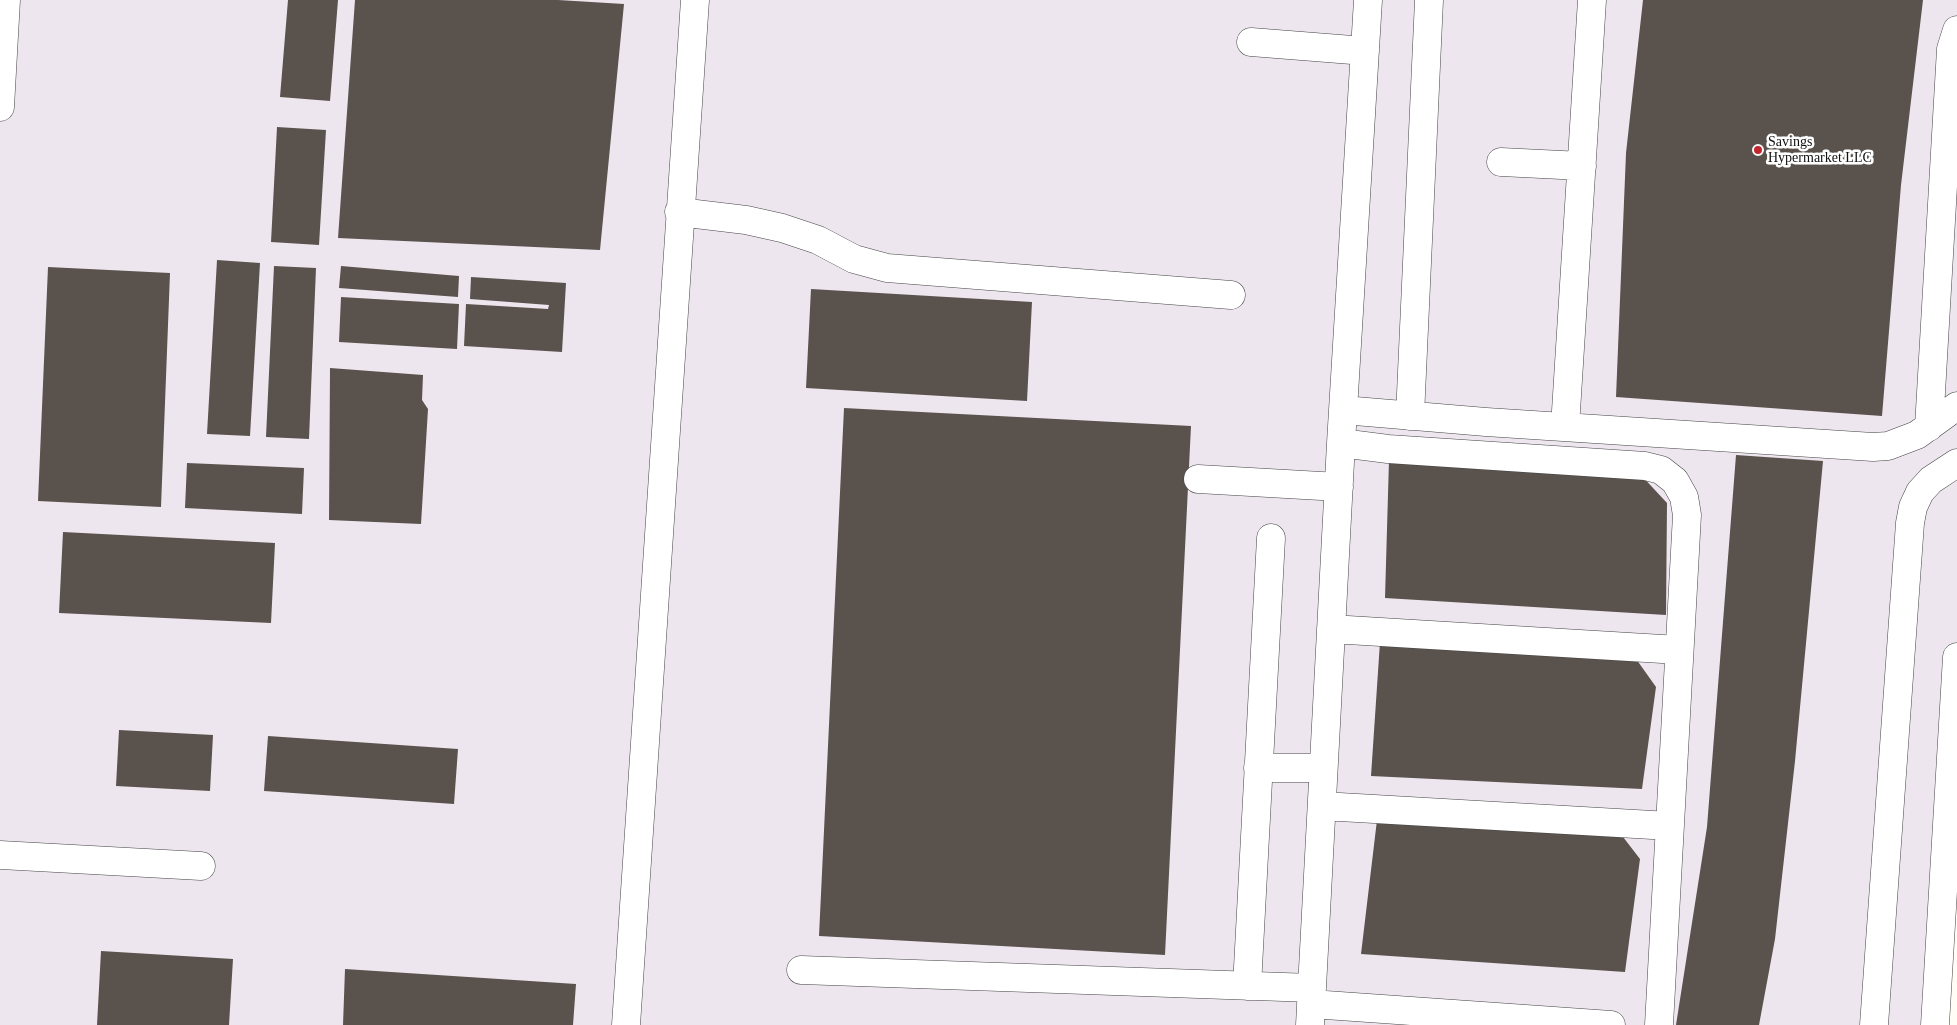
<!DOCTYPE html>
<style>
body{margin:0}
canvas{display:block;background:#fffdf5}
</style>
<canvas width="1957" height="1025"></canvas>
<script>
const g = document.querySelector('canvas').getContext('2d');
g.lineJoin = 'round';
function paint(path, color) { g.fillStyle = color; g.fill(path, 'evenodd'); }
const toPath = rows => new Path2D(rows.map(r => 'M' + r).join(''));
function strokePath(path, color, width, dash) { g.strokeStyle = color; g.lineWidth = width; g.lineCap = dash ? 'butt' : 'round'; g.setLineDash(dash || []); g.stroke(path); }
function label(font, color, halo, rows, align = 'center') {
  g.font = font + ' "Times New Roman",serif'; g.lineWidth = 5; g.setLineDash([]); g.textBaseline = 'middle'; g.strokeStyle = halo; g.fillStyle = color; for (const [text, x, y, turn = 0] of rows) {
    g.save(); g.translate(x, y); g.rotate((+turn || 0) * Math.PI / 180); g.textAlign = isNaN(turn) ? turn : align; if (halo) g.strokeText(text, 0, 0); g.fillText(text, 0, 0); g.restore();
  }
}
const industrial = toPath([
 [0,0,1957,0,1957,804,1946,1025,0,1025]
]);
const building = toPath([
 [288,0,338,0,330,101,280,97],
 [355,0,558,0,624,4,600,250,338,238],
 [1643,0,1923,0,1901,185,1882,416,1616,397,1626,153],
 [277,127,326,130,319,245,271,242],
 [217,260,260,263,250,436,207,434],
 [274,266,316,268,309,439,266,437],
 [341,266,459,276,458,297,339,288],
 [48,267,170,273,161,507,38,501],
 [471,277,566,283,562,352,464,346,466,304,548,309,549,305,470,299],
 [811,289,1032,302,1027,401,806,388],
 [341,297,459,304,457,349,339,342],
 [330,368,423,375,422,400,428,409,421,524,329,520],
 [844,408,1191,426,1165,955,819,936],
 [1736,455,1823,461,1795,761,1775,939,1759,1025,1676,1025,1707,827],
 [1389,460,1640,474,1667,503,1666,615,1385,598],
 [187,463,304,468,302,514,185,508],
 [63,532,275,543,271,623,59,613],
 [1380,642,1634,656,1656,687,1642,789,1371,776],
 [119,730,213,735,210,791,116,786],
 [268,736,458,749,454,804,264,791],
 [1377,820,1620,833,1640,859,1625,972,1361,954],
 [101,951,233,959,229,1025,97,1025],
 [345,969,576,984,573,1025,343,1025]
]);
const minor = toPath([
 [1251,42,1365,51],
 [0,107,6,0],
 [1501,162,1582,166],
 [679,212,746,220,782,228,818,240,854,259,887,268,1231,295],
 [1343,410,1486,422,1873,447,1888,446,1917,435,1957,406],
 [1410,416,1429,0],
 [1565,427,1592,0],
 [1929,427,1951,49,1957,30],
 [1341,443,1388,449,1645,466,1661,470,1675,481,1684,497,1687,515,1659,1025],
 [1198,479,1339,487],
 [1331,629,1679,650],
 [1258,768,1323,768],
 [1322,806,1670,826],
 [0,855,201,866],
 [801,970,1312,988],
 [1247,986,1271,538],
 [1311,1004,1611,1025],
 [626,1025,695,0],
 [1310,1025,1341,443,1368,0],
 [1874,1025,1910,523,1913,507,1920,492,1931,480,1957,463],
 [1935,1025,1957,657]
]);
const markers = [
 [1758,150,5,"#c4262e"]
];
const poiNames = [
 ["Savings",1768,142],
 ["Hypermarket LLC",1768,158]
];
paint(industrial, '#eee6ef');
paint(building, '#5a524d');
strokePath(minor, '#444', 29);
strokePath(minor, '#fff', 28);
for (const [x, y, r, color] of markers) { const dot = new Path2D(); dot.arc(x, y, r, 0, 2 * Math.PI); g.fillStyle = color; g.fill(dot); strokePath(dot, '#fff', 2); }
label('14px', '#111', '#fff', poiNames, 'left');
</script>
